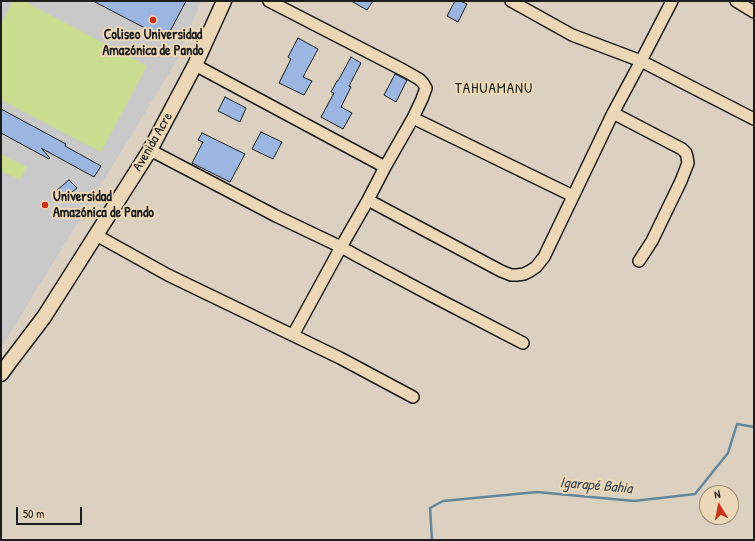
<!DOCTYPE html>
<meta charset="utf-8">
<style>
body{margin:0}
#map{position:relative;width:755px;height:541px;overflow:hidden;background:#dcd1c0;font-family:"Patrick Hand",sans-serif}
canvas{display:block}
.frame{position:absolute;inset:0;border:2px solid #1c1c1c;pointer-events:none}
.north{position:absolute;left:699px;top:485px;width:40px;height:40px;box-sizing:border-box;background:#ecd8b7;border:1px solid #998d79;border-radius:50%;rotate:350deg;font-size:11px;font-weight:700;line-height:16px;text-align:center;color:#1c1c1c}
.north::after{content:'';display:block;margin:auto;width:14px;height:18px;background:#c8321e;clip-path:polygon(50% 0,100% 100%,50% 72%,0 100%)}
.scale{position:absolute;left:16px;top:507px;width:66px;height:18px;box-sizing:border-box;border:2px solid #1c1c1c;border-top:0;padding-left:5px;font-size:12px;line-height:14px;white-space:nowrap;color:#1c1c1c;-webkit-text-stroke:3px #ecd8b7;paint-order:stroke}
</style>
<div id="map">
<canvas width="755" height="541"></canvas>
<div class="frame"></div>
<div class="north">N</div>
<div class="scale">50 m</div>
</div>
<script>
const g = document.querySelector('canvas').getContext('2d');
g.lineJoin = 'round';
function paint(path, color) { g.fillStyle = color; g.fill(path, 'evenodd'); }
const toPath = rows => new Path2D(rows.map(r => 'M' + r).join(''));
function strokePath(path, color, width, dash) { g.strokeStyle = color; g.lineWidth = width; g.lineCap = dash ? 'butt' : 'round'; g.setLineDash(dash || []); g.stroke(path); }
function label(font, color, halo, rows, align = 'center') {
  g.font = font + ' "Patrick Hand",sans-serif'; g.lineWidth = 4; g.setLineDash([]); g.textBaseline = 'middle'; g.strokeStyle = halo; g.fillStyle = color; for (const [text, x, y, turn = 0] of rows) {
    g.save(); g.translate(x, y); g.rotate((+turn || 0) * Math.PI / 180); g.textAlign = isNaN(turn) ? turn : align; if (halo) g.strokeText(text, 0, 0); g.fillText(text, 0, 0); g.restore();
  }
}
const built = toPath([
 [1,1,201,1,176,62,1,348]
]);
const green = toPath([
 [13,1,24,1,147,66,101,152,1,100,1,24],
 [1,154,27,167,20,180,1,171]
]);
const stream = toPath([
 [432,540,430,508,443,501,537,492,634,501,695,494,728,453,737,424,754,427]
]);
const building = toPath([
 [93,1,186,1,166,39,93,1],
 [351,1,373,1,367,10,351,1],
 [455,1,460,1,467,4,458,22,447,16,455,1],
 [298,38,318,49,303,77,312,81,304,95,279,83,291,59,288,57,298,38],
 [351,57,361,63,349,86,351,87,341,107,352,113,343,129,321,117,334,93,331,92,337,81,338,81,351,57],
 [395,74,407,80,396,102,384,95,395,74],
 [225,97,246,108,240,122,218,111,225,97],
 [1,109,66,144,65,146,101,166,94,177,41,148,50,158,49,159,1,133,1,109],
 [261,132,282,142,273,159,252,149,261,132],
 [202,133,245,154,230,182,192,163,203,142,198,140,202,133],
 [69,180,77,188,63,200,56,191,69,180]
]);
const minor = toPath([
 [269,1,403,70,419,79,423,83,426,88,422,99,413,118,385,167],
 [511,1,572,35,641,61,754,119],
 [736,1,754,12],
 [195,65,385,167,368,200],
 [613,113,682,149,686,153,687,157,688,163,681,181,652,241,639,261],
 [413,118,573,196],
 [150,150,276,216,341,247,368,200,501,271,511,275,517,275,524,274,530,271,536,267,544,257,613,113,641,61,672,1],
 [96,235,168,275,340,358,413,397],
 [293,335,341,247,359,257,436,298,523,343]
]);
const major = toPath([
 [1,374,9,363,44,317,150,150,195,65,224,1]
]);
const markers = [
 [153,20,4,"#c8321e"],
 [45,205,4,"#c8321e"]
];
const poiNames = [
 ["Coliseo Universidad",153,35],
 ["Amazónica de Pando",153,51],
 ["Universidad",53,197,"left"],
 ["Amazónica de Pando",53,213,"left"]
];
const streetNames = [
 ["Avenida Acre",153,142,-60]
];
const neighbourhoodNames = [
 ["TAHUAMANU",494,89]
];
const waterNames = [
 ["Igarapé Bahia",596,486,5]
];
paint(built, '#c9c9ca');
paint(green, '#c9dc90');
strokePath(stream, '#65879e', 2.5);
paint(building, '#9cb6e2');
strokePath(building, '#1c1c1c', 1);
strokePath(minor, '#1c1c1c', 14);
strokePath(major, '#1c1c1c', 17);
strokePath(minor, '#ecd8b7', 11);
strokePath(major, '#ecd8b7', 14);
for (const [x, y, r, color] of markers) { const dot = new Path2D(); dot.arc(x, y, r, 0, 2 * Math.PI); g.fillStyle = color; g.fill(dot); strokePath(dot, '#ecd8b7', 1.5); }
label('bold 14px', '#1c1c1c', '#ecd8b7', poiNames);
label('14px', '#1c1c1c', '#ecd8b7', streetNames);
g.letterSpacing = '1px';
label('15px', '#1c1c1c', '#ecd8b7', neighbourhoodNames);
g.letterSpacing = '0px';
label('italic 15px', '#3a4852', '#ecd8b7', waterNames);
</script>
